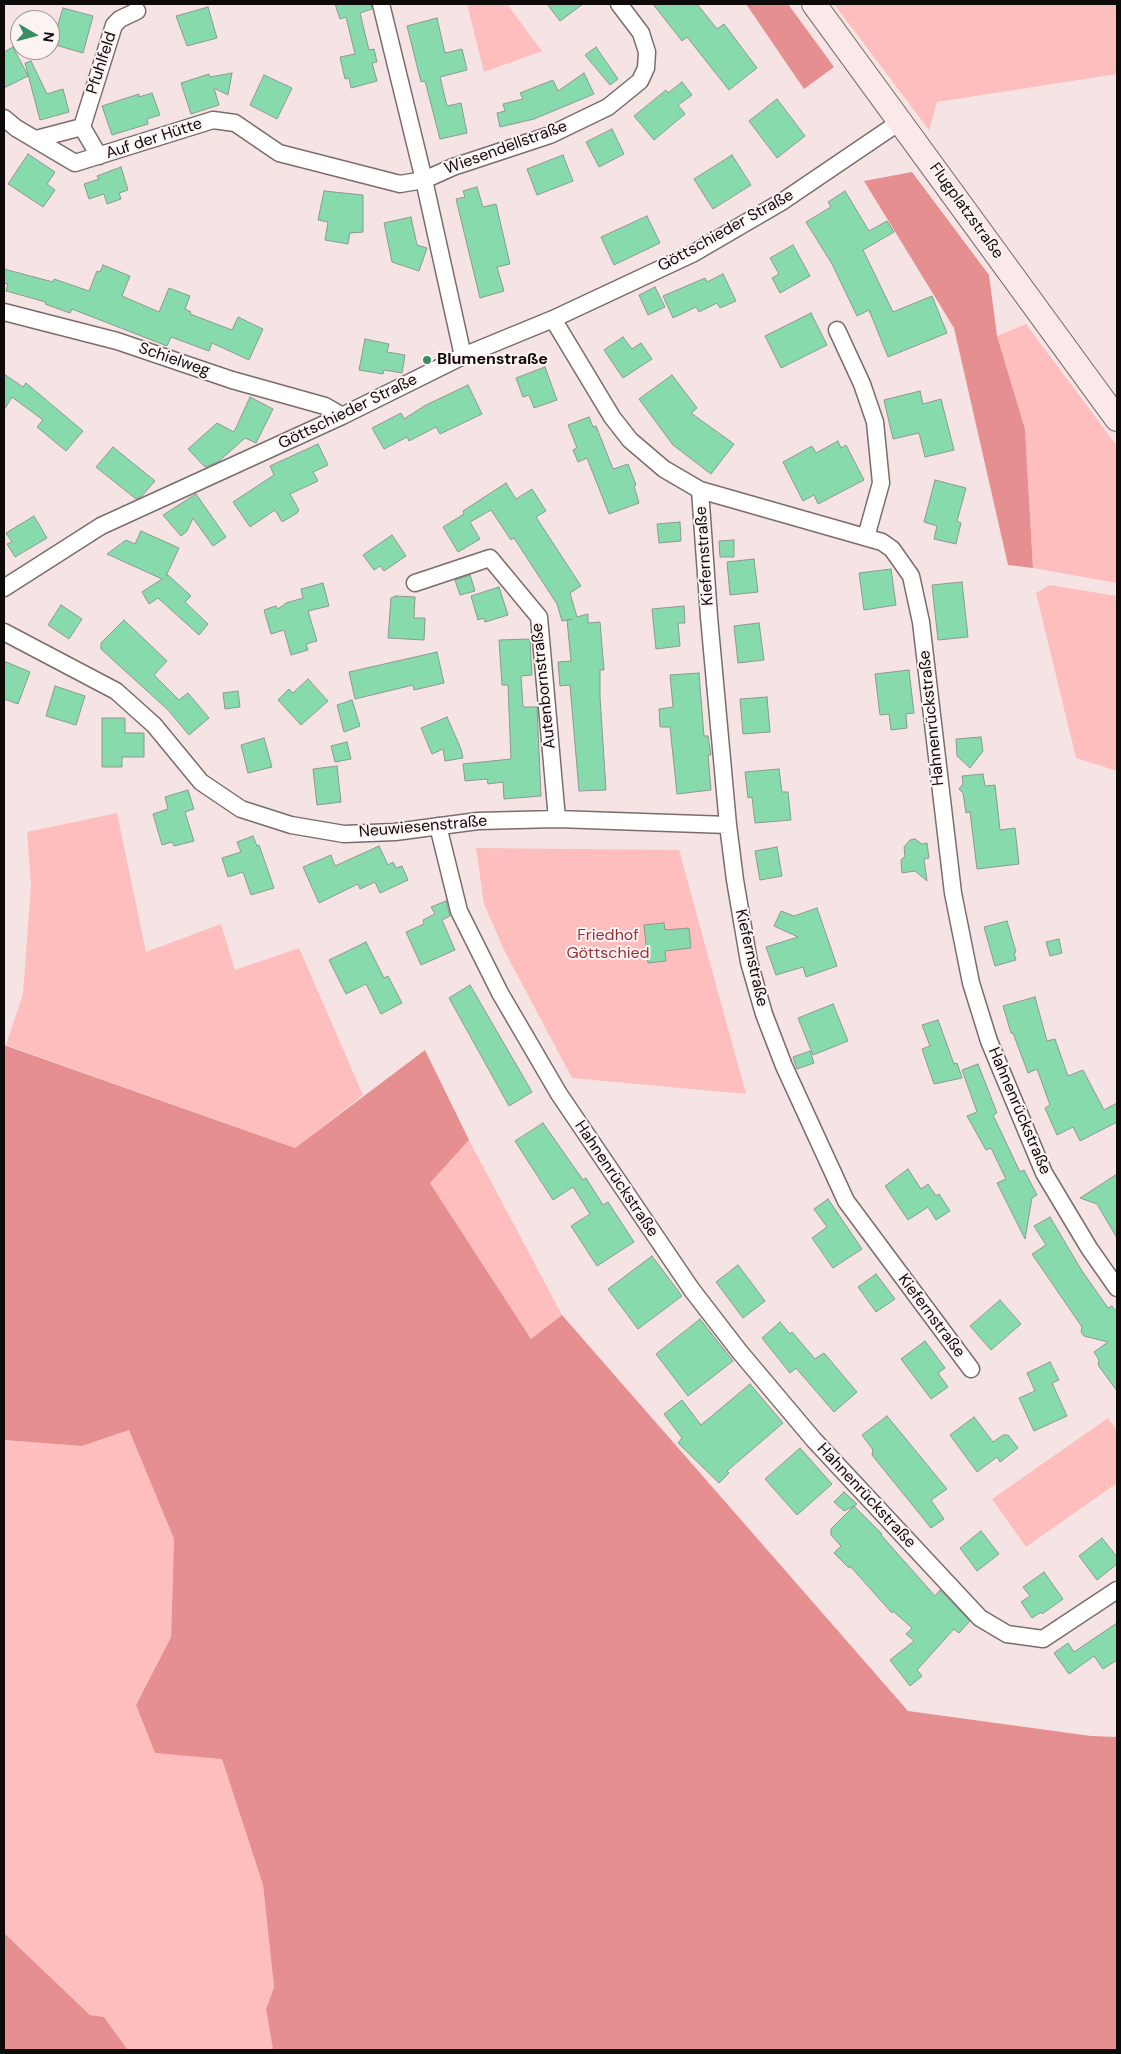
<!DOCTYPE html>
<meta charset="utf-8">
<style>
body{margin:0}
#map{position:relative;width:1121px;height:2054px;overflow:hidden;background:#f6e4e4;font-family:"DM Sans",sans-serif}
canvas{display:block}
.frame{position:absolute;inset:0;border:5px solid #0f0a0a;pointer-events:none}
.north{position:absolute;left:10px;top:10px;width:50px;height:50px;box-sizing:border-box;background:#fef3f3;border:1px solid #9e9696;border-radius:50%;rotate:98deg;font-size:14px;font-weight:700;line-height:20px;text-align:center;color:#0f0a0a}
.north::after{content:'';display:block;margin:auto;width:18px;height:22px;background:#378e62;clip-path:polygon(50% 0,100% 100%,50% 72%,0 100%)}
</style>
<div id="map">
<canvas width="1121" height="2054"></canvas>
<div class="frame"></div>
<div class="north">N</div>
</div>
<script>
const g = document.querySelector('canvas').getContext('2d');
g.lineJoin = 'round';
function paint(path, color) { g.fillStyle = color; g.fill(path, 'evenodd'); }
const toPath = rows => new Path2D(rows.map(r => 'M' + r).join(''));
function strokePath(path, color, width, dash) { g.strokeStyle = color; g.lineWidth = width; g.lineCap = dash ? 'butt' : 'round'; g.setLineDash(dash || []); g.stroke(path); }
function label(font, color, halo, rows, align = 'center') {
  g.font = font + ' "DM Sans",sans-serif'; g.lineWidth = 4; g.setLineDash([]); g.textBaseline = 'middle'; g.strokeStyle = halo; g.fillStyle = color; for (const [text, x, y, turn = 0] of rows) {
    g.save(); g.translate(x, y); g.rotate((+turn || 0) * Math.PI / 180); g.textAlign = isNaN(turn) ? turn : align; if (halo) g.strokeText(text, 0, 0); g.fillText(text, 0, 0); g.restore();
  }
}
const green = toPath([
 [467,4,507,4,542,51,484,72],
 [834,4,1117,4,1117,74,937,102,929,130],
 [1026,324,1117,446,1117,583,1033,568,1025,429,997,336],
 [1050,585,1117,596,1117,771,1076,758,1036,593],
 [117,813,146,952,221,924,235,970,299,948,363,1095,295,1148,6,1045,23,994,31,885,27,832],
 [476,848,679,850,746,1094,572,1078,504,950,484,904],
 [469,1140,562,1315,531,1339,430,1183],
 [1108,1418,1117,1431,1117,1483,1026,1547,992,1499],
 [129,1430,174,1539,171,1637,136,1705,155,1753,222,1758,263,1885,274,1987,266,2009,273,2050,128,2050,104,2017,90,2015,4,1933,4,1440,82,1446]
]);
const forest = toPath([
 [746,4,788,4,834,67,804,89],
 [912,172,989,275,997,336,1025,429,1033,568,1008,565,954,328,864,181],
 [4,1045,295,1148,425,1050,469,1140,430,1183,531,1339,562,1315,908,1711,1091,1736,1117,1737,1117,2050,273,2050,266,2009,274,1987,263,1885,222,1759,155,1753,136,1705,171,1637,174,1539,129,1430,82,1446,4,1440],
 [4,1933,90,2015,104,2017,128,2050,4,2050]
]);
const building = toPath([
 [335,4,371,4,372,9,360,13,369,50,374,49,377,62,372,63,377,81,351,88,349,78,345,79,340,57,355,54,346,17,340,19,335,4],
 [547,4,583,4,560,21,547,4],
 [653,4,697,4,717,29,724,24,757,68,729,90,687,37,682,41,653,4],
 [208,7,217,38,187,46,176,16,208,7],
 [63,8,93,16,83,53,52,44,63,8],
 [437,18,445,53,462,49,467,70,440,77,447,106,461,103,467,133,440,139,425,81,421,82,407,26,437,18],
 [13,47,28,76,4,88,4,52,13,47],
 [596,47,618,79,610,85,585,55,596,47],
 [31,61,47,94,63,89,69,112,40,120,25,63,31,61],
 [232,73,228,95,214,88,219,105,191,114,181,83,209,74,210,77,232,73],
 [584,73,594,94,534,119,500,127,497,113,505,111,503,104,523,99,520,93,553,80,558,91,584,73],
 [264,75,292,88,277,119,250,105,264,75],
 [682,82,692,95,678,105,685,114,654,140,634,116,666,90,668,93,682,82],
 [152,93,160,115,147,119,148,124,112,135,102,106,139,94,139,97,152,93],
 [777,99,805,136,777,158,749,121,777,99],
 [612,129,624,154,599,167,586,142,612,129],
 [28,154,55,172,47,184,55,190,43,207,8,184,28,154],
 [563,155,573,181,537,195,527,169,563,155],
 [732,155,751,185,713,209,694,179,732,155],
 [121,167,128,190,119,193,121,199,107,204,104,194,89,199,84,184,99,179,97,176,121,167],
 [477,187,483,207,496,204,510,264,497,267,504,291,480,298,456,199,465,197,463,191,477,187],
 [324,191,363,195,363,232,350,233,348,244,325,240,328,222,318,220,324,191],
 [845,191,869,231,887,221,894,232,863,250,893,312,932,296,947,333,888,357,869,310,857,316,832,264,806,222,831,207,828,202,845,191],
 [647,216,660,243,614,265,601,237,647,216],
 [411,217,417,245,427,248,419,271,392,262,384,223,411,217],
 [793,245,810,276,780,293,772,278,779,274,770,258,793,245],
 [103,265,130,276,122,296,159,312,169,288,190,296,185,309,191,312,190,314,232,330,238,317,263,329,249,360,212,343,209,351,171,337,167,346,72,309,70,313,45,304,46,302,6,291,8,284,4,283,4,269,53,282,54,279,89,291,97,271,100,272,103,265],
 [723,274,736,301,720,308,717,303,699,312,696,307,673,318,663,296,705,278,707,282,723,274],
 [655,287,665,307,648,315,639,295,655,287],
 [811,313,827,345,781,368,765,336,811,313],
 [623,337,632,349,641,343,652,359,623,378,604,350,623,337],
 [365,339,389,344,387,352,405,355,402,373,384,370,383,374,359,370,365,339],
 [545,367,557,400,534,408,529,395,523,397,516,378,545,367],
 [4,374,23,387,26,383,83,431,66,451,37,427,43,420,12,397,4,410,4,374],
 [672,375,697,408,691,413,734,444,711,474,673,445,639,399,672,375],
 [468,385,482,414,440,434,436,427,409,441,407,437,384,449,372,428,401,413,404,419,426,405,468,385],
 [920,391,923,404,941,399,954,450,925,457,919,433,893,439,884,400,920,391],
 [250,397,273,409,256,443,245,438,218,462,205,467,188,449,217,423,234,432,250,397],
 [589,417,593,427,596,426,613,469,628,464,636,485,634,486,639,503,609,514,587,458,578,462,573,450,577,448,568,425,589,417],
 [838,441,841,448,846,445,864,480,818,504,814,495,803,501,783,462,812,446,816,453,838,441],
 [318,444,328,465,313,472,318,481,290,494,299,510,297,513,282,522,275,510,250,527,233,502,274,475,270,466,318,444],
 [113,447,155,481,142,496,136,499,96,467,113,447],
 [935,480,966,488,957,521,961,523,956,544,934,539,937,526,924,522,935,480],
 [506,483,516,499,532,489,546,511,536,517,581,586,570,593,577,617,588,614,588,623,600,622,604,670,600,670,600,697,606,790,579,791,570,685,560,686,558,662,571,661,567,620,572,619,562,621,557,604,514,538,511,540,491,510,470,522,480,539,458,552,443,527,464,514,463,511,506,483],
 [196,494,226,537,213,546,193,518,187,531,181,536,163,515,196,494],
 [34,516,47,538,15,557,7,544,12,542,6,533,34,516],
 [680,522,681,541,659,543,657,524,680,522],
 [141,531,179,548,166,576,168,575,191,596,185,602,208,624,199,635,158,598,149,604,142,592,162,579,107,554,126,540,135,544,141,531],
 [392,535,406,556,384,571,380,566,374,570,363,555,392,535],
 [734,540,734,557,720,557,719,541,734,540],
 [754,559,758,592,730,595,727,562,754,559],
 [891,569,896,605,864,610,859,573,891,569],
 [470,575,475,591,460,595,455,580,470,575],
 [962,582,968,637,938,640,932,585,962,582],
 [323,583,329,606,308,611,317,641,306,644,308,650,291,655,284,630,271,634,264,610,276,606,278,609,286,603,303,598,301,589,323,583],
 [499,587,508,615,485,622,484,618,478,620,471,596,499,587],
 [396,596,415,597,414,618,425,618,424,640,388,638,391,598,396,596],
 [61,605,82,619,69,639,48,625,61,605],
 [684,606,685,623,678,623,680,646,656,649,652,609,684,606],
 [124,620,167,661,154,675,179,700,188,693,209,718,189,735,168,710,101,649,101,643,124,620],
 [759,623,764,660,738,663,734,626,759,623],
 [530,639,532,675,521,676,523,707,537,707,541,796,504,799,503,782,488,784,487,779,465,781,463,764,511,759,508,685,502,685,499,640,530,639],
 [437,652,444,683,414,690,413,685,355,699,349,672,437,652],
 [4,661,30,672,18,704,4,699,4,661],
 [909,670,914,713,906,714,907,728,891,730,889,714,880,715,875,674,909,670],
 [699,673,704,736,708,736,711,755,708,755,711,790,677,794,670,727,660,727,659,709,673,707,670,675,699,673],
 [308,679,328,701,301,725,278,700,289,689,293,693,308,679],
 [55,686,85,696,76,725,46,716,55,686],
 [238,691,240,707,225,709,223,693,238,691],
 [767,697,770,732,743,734,740,699,767,697],
 [352,700,360,726,344,732,337,705,352,700],
 [447,717,461,749,463,758,445,761,443,749,432,754,421,728,447,717],
 [102,718,125,718,125,733,144,733,144,757,122,757,122,767,102,767,102,718],
 [981,737,983,751,970,768,957,756,956,739,981,737],
 [264,738,272,767,248,773,241,745,264,738],
 [347,742,351,759,335,762,331,746,347,742],
 [337,766,341,802,317,805,313,769,337,766],
 [779,769,782,792,788,792,791,820,755,823,752,797,748,798,745,772,779,769],
 [983,774,985,786,995,785,1000,830,1015,828,1019,864,977,869,970,812,966,813,963,793,959,789,963,784,962,776,983,774],
 [188,790,194,809,185,812,194,841,174,846,172,842,162,845,153,814,168,809,165,797,188,790],
 [253,836,257,846,259,845,274,888,251,895,243,872,228,877,222,858,241,852,237,842,253,836],
 [915,839,922,844,927,843,929,858,924,859,927,881,915,871,902,873,901,860,905,856,904,847,910,840,915,839],
 [379,846,388,865,393,862,396,868,402,866,408,880,380,893,375,882,360,889,358,884,319,903,303,867,331,855,335,866,379,846],
 [777,847,782,876,760,880,755,851,777,847],
 [446,901,450,916,442,920,455,950,421,965,406,932,424,924,423,920,435,914,431,907,446,901],
 [817,908,837,966,806,977,803,967,776,975,766,947,798,937,774,926,781,911,794,916,817,908],
 [1007,921,1016,952,1014,953,1016,960,995,966,984,927,1007,921],
 [664,923,665,930,689,928,691,948,665,951,666,961,648,963,644,925,664,923],
 [1059,939,1062,953,1050,956,1046,942,1059,939],
 [366,942,384,978,388,976,402,1003,381,1014,366,984,346,994,329,960,366,942],
 [470,985,532,1092,509,1106,449,998,470,985],
 [1035,997,1047,1041,1055,1039,1068,1076,1083,1070,1104,1110,1117,1103,1117,1122,1080,1141,1073,1127,1057,1135,1045,1108,1050,1105,1037,1069,1028,1073,1013,1033,1011,1033,1003,1006,1035,997],
 [833,1004,848,1041,813,1055,798,1018,833,1004],
 [938,1020,954,1064,957,1063,962,1078,934,1084,922,1049,930,1046,922,1025,938,1020],
 [810,1051,814,1063,797,1069,793,1057,810,1051],
 [978,1064,997,1113,993,1115,1020,1172,1024,1170,1037,1195,1032,1198,1025,1239,997,1183,1006,1179,991,1148,986,1150,967,1116,977,1112,962,1070,978,1064],
 [543,1123,583,1180,586,1178,603,1205,608,1202,634,1242,597,1266,571,1226,590,1214,573,1187,553,1200,515,1141,543,1123],
 [908,1169,921,1189,928,1184,936,1196,939,1194,950,1211,936,1220,928,1207,908,1220,885,1186,908,1169],
 [1117,1174,1117,1238,1097,1204,1080,1198,1117,1174],
 [828,1199,862,1249,833,1268,812,1238,827,1227,814,1209,828,1199],
 [1050,1217,1082,1271,1108,1308,1112,1306,1117,1312,1117,1391,1098,1365,1099,1360,1094,1352,1108,1342,1084,1336,1081,1332,1082,1327,1032,1254,1046,1245,1034,1226,1050,1217],
 [652,1256,682,1296,638,1329,608,1289,652,1256],
 [738,1265,765,1301,743,1318,716,1282,738,1265],
 [876,1274,895,1299,876,1312,858,1287,876,1274],
 [1000,1300,1021,1324,991,1350,970,1326,1000,1300],
 [700,1319,733,1361,688,1396,656,1354,700,1319],
 [780,1322,790,1334,792,1332,815,1359,824,1353,857,1392,834,1412,796,1368,790,1373,762,1338,780,1322],
 [925,1341,945,1368,938,1373,948,1387,931,1399,901,1359,925,1341],
 [1050,1362,1059,1380,1052,1383,1067,1416,1034,1431,1019,1398,1035,1391,1027,1373,1050,1362],
 [750,1384,783,1423,727,1471,729,1473,719,1483,678,1443,682,1438,664,1414,682,1400,701,1425,750,1384],
 [887,1416,947,1489,931,1500,944,1519,931,1528,872,1455,873,1450,862,1435,887,1416],
 [974,1417,993,1442,1003,1435,1008,1435,1018,1448,1000,1462,997,1457,977,1472,950,1435,974,1417],
 [800,1448,832,1484,797,1515,765,1479,800,1448],
 [844,1492,857,1504,854,1506,882,1534,881,1535,935,1596,940,1590,970,1621,959,1633,954,1629,917,1670,922,1676,910,1686,890,1660,914,1641,906,1634,912,1628,893,1611,892,1613,850,1566,849,1568,834,1553,841,1546,831,1535,831,1529,854,1506,844,1511,834,1502,844,1492],
 [981,1531,999,1554,977,1571,960,1548,981,1531],
 [1102,1538,1117,1557,1117,1564,1097,1580,1079,1556,1102,1538],
 [1044,1572,1063,1599,1042,1614,1041,1612,1032,1618,1021,1602,1030,1596,1023,1587,1044,1572],
 [1117,1623,1117,1660,1103,1669,1094,1656,1069,1674,1054,1653,1068,1643,1074,1652,1117,1623]
]);
const street = toPath([
 [381,4,424,180,463,356],
 [4,118,16,128,75,163,213,120,235,123,279,153,400,184,424,180,453,167,550,135,608,107,640,81,646,68,647,52,641,33,619,4],
 [82,127,99,156],
 [36,139,82,127,114,25,120,19,137,11],
 [4,312,117,341,232,380,325,406,342,416],
 [553,319,612,417,630,440,664,469,700,490,882,542,892,549,911,576,921,622,953,893,971,983,989,1041,1044,1173,1089,1248,1117,1288],
 [837,330,862,384,875,422,881,483,866,537],
 [700,490,709,617,728,825,735,880,749,962,764,1014,784,1066,846,1201,971,1369],
 [415,583,490,558,539,617,557,819],
 [4,588,101,526,342,416,463,356,553,319,692,254,783,201,901,121],
 [4,632,116,691,154,725,201,782,241,809,291,825,344,834,395,832,478,821,557,819,728,825],
 [438,826,459,911,500,993,559,1094,692,1290,739,1351,814,1440,980,1618,1007,1634,1043,1639,1117,1590]
]);
const secondary = toPath([
 [814,4,1117,419]
]);
const markers = [
 [427,360,5,"#378e62"]
];
const streetNames = [
 ["Pfuhlfeld",102,63,-72],
 ["Auf der Hütte",154,139,-18],
 ["Wiesendellstraße",506,148,-20],
 ["Flugplatzstraße",966,211,54],
 ["Göttschieder Straße",726,231,-29],
 ["Schielweg",174,360,19],
 ["Göttschieder Straße",348,412,-26],
 ["Kiefernstraße",705,556,-94],
 ["Autenbornstraße",544,686,-96],
 ["Hahnenrückstraße",932,718,-96],
 ["Neuwiesenstraße",423,827,-5],
 ["Kiefernstraße",751,958,77],
 ["Hahnenrückstraße",1019,1111,67],
 ["Hahnenrückstraße",616,1179,56],
 ["Kiefernstraße",931,1316,53],
 ["Hahnenrückstraße",866,1496,47]
];
const poiNames = [
 ["Blumenstraße",437,360]
];
const parkNames = [
 ["Friedhof",608,936],
 ["Göttschied",608,954]
];
paint(green, '#fdbebd');
paint(forest, '#e68f90');
paint(building, '#86daab');
strokePath(building, '#8c9991', 1);
strokePath(street, '#7b6c6c', 19);
strokePath(secondary, '#7b6c6c', 26);
strokePath(street, '#fff', 16);
strokePath(secondary, '#fbe9e9', 24);
for (const [x, y, r, color] of markers) { const dot = new Path2D(); dot.arc(x, y, r, 0, 2 * Math.PI); g.fillStyle = color; g.fill(dot); strokePath(dot, '#fef3f3', 2); }
label('16px', '#0f0a0a', '#fef3f3', streetNames);
label('bold 16px', '#0f0a0a', '#fef3f3', poiNames, 'left');
label('16px', '#952f38', '#fef3f3', parkNames);
</script>
